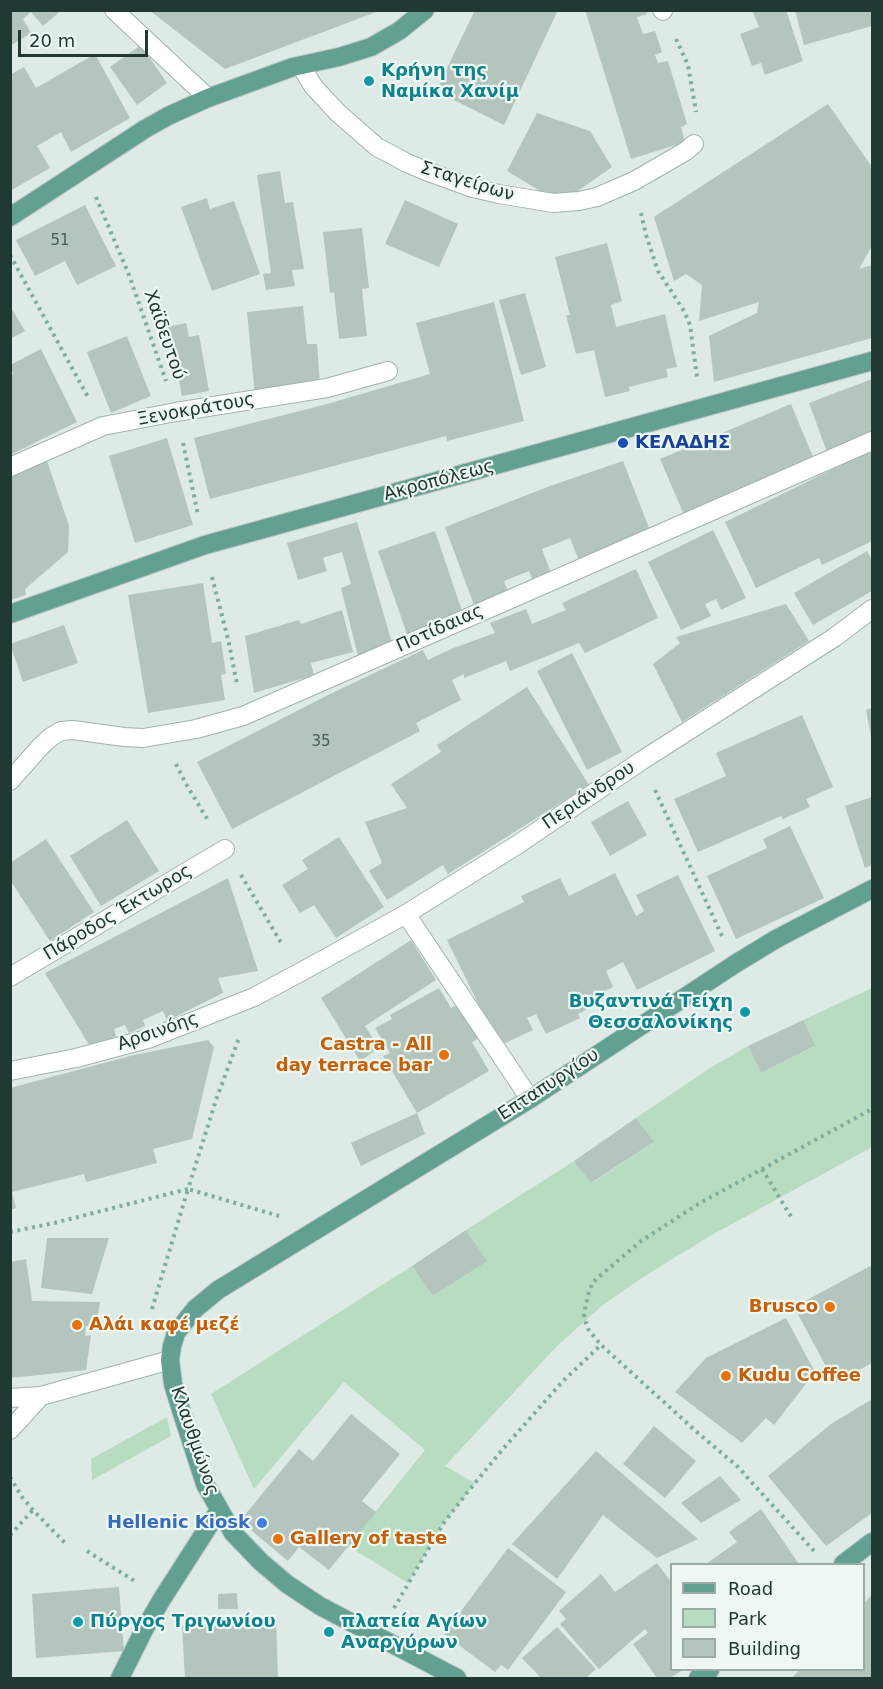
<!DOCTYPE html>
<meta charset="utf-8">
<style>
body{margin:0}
#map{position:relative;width:883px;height:1689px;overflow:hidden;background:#deeae5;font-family:"DejaVu Sans",sans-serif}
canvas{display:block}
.frame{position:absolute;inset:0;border:12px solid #203a33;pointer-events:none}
.legend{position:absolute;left:670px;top:1563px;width:195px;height:108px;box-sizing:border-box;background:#eff7f3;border:2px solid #9caba6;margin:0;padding:8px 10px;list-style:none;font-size:18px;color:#203a33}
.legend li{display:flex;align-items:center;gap:12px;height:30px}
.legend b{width:30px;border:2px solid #9caba6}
.scale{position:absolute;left:18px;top:30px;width:130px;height:27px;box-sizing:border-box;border:3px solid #203a33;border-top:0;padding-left:8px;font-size:18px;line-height:21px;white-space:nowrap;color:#203a33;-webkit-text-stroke:4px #eff7f3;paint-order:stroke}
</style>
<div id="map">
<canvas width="883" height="1689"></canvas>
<div class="frame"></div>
<ul class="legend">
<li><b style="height:8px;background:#62a092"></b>Road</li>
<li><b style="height:16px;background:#b7dcc1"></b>Park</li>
<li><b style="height:16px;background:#b4c5be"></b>Building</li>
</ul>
<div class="scale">20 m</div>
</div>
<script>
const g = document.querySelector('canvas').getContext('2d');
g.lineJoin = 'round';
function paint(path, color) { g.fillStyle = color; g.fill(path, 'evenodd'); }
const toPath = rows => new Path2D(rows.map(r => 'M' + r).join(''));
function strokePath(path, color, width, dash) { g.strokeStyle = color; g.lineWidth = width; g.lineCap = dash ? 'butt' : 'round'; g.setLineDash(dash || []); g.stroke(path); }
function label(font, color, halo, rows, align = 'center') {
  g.font = font + ' "DejaVu Sans",sans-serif'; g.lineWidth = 4.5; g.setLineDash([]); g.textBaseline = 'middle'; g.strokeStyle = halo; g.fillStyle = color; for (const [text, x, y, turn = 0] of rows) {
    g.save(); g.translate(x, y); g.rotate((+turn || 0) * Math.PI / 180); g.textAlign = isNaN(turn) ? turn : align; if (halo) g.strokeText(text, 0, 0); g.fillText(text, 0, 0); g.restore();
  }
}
const green = toPath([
 [872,988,872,1147,710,1236,643,1277,603,1305,557,1346,445,1466,475,1483,443,1524,408,1583,348,1546,425,1450,344,1382,254,1489,211,1394,412,1266,433,1296,486,1261,466,1230,574,1161,592,1183,653,1143,636,1118,710,1068,748,1046,761,1073,814,1047,803,1020],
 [167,1417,171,1436,92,1480,91,1459]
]);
const building = toPath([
 [10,10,62,10,43,26,31,12,23,19,31,33,10,46],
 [149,10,379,10,379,11,225,69],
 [475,10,558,10,504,125,436,91],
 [585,10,646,10,647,14,637,17,643,34,655,31,662,52,655,55,658,63,668,61,687,124,681,127,685,142,631,159],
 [752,10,786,10,803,61,765,75,761,63,752,66,740,34,759,27],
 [795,10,872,10,872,26,804,45],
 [141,45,167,83,137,105,110,67],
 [95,54,130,118,71,152,61,132,37,146,50,168,10,191,10,75,24,67,36,88],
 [828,104,872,167,872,246,859,269,872,265,872,338,714,382,709,336,757,313,759,302,699,321,702,285,686,274,674,281,654,217],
 [537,113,590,131,612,167,572,195,545,194,507,171],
 [280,171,285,203,293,202,304,269,292,270,295,286,266,290,263,274,271,273,257,175],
 [207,198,210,209,234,201,260,274,212,291,181,207],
 [405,200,458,224,439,267,385,244],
 [85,205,116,266,77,285,65,261,35,276,16,240],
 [362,228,369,288,362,289,367,336,339,339,334,292,330,293,323,232],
 [607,243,622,301,611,305,616,327,665,314,677,367,666,369,668,377,629,387,630,391,605,397,594,350,576,354,566,315,570,315,555,257],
 [525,293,546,367,521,375,499,300],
 [494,302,524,421,447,441,446,436,210,499,194,438,327,404,430,374,416,323],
 [10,306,25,331,10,339],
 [303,306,307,344,317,344,320,385,255,396,247,312],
 [186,323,189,337,199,335,209,391,182,396,168,327],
 [127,336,151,396,111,413,87,352],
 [41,349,77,422,10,455,10,375,13,374,10,365],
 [872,379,872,436,827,452,809,403],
 [791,404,815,462,685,517,660,459],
 [167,438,193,525,135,543,109,456],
 [872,450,872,541,822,565,819,558,756,588,725,522],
 [47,461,69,526,68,552,25,589,26,595,10,600,10,474],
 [623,461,651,533,579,561,570,538,542,549,552,576,534,584,529,571,504,581,508,592,474,605,445,527,550,486],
 [357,522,392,643,358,656,341,588,351,584,342,552,323,558,327,571,298,580,287,543],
 [713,530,746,598,721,610,716,599,705,604,711,616,681,630,648,562],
 [435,531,464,617,408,637,378,551],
 [867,551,872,560,872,591,813,625,794,593],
 [636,569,658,618,585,653,579,643,510,671,506,661,464,678,464,674,452,680,461,700,416,723,420,731,232,829,197,762,330,694,423,650,428,660,451,649,495,633,490,623,526,609,532,624,566,610,562,603],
 [203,583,212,643,221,641,226,674,221,675,225,700,148,713,128,595],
 [786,604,809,641,682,722,653,664,680,643,676,637],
 [342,610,353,652,311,663,314,675,254,693,245,636,299,620,301,624],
 [64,625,78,663,23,682,10,644],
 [572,653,622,752,587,770,537,671],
 [527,687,589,785,448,874,443,865,387,900,369,871,382,863,365,822,407,808,391,784,441,752,437,745],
 [872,708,872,736,871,736,866,710],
 [802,715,833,787,806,799,810,807,783,819,781,816,698,852,674,799,726,776,716,753],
 [872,797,872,865,865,868,845,806],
 [628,801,647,835,610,856,591,822],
 [127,820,159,871,101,906,70,856],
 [790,826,824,898,736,939,707,876,767,848,763,839],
 [339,837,384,907,336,938,314,905,300,913,282,885,308,869,302,860],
 [46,839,94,912,50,941,10,880,10,863],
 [615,873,636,916,644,911,636,895,678,875,715,951,637,990,623,962,606,971,613,987,594,997,597,1004,578,1014,580,1018,546,1034,536,1014,527,1018,533,1030,499,1046,447,940,524,902,521,896,560,878,569,896],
 [228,878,258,971,218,978,223,993,167,1021,163,1011,143,1020,145,1026,129,1033,125,1025,114,1029,116,1036,91,1048,45,973],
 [411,940,436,980,365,1026,379,1048,360,1061,321,998],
 [439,988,451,1008,458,1004,478,1039,472,1042,489,1071,417,1113,425,1134,361,1166,351,1143,417,1113,383,1056,390,1053,375,1028,392,1019,390,1015],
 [803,1020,815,1046,761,1073,748,1046],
 [208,1040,214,1047,192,1139,153,1149,157,1163,86,1182,84,1174,12,1192,16,1208,10,1210,10,1088,130,1056],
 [636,1118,654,1142,591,1183,574,1161],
 [466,1230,487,1261,433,1296,412,1266],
 [47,1238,109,1238,92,1294,41,1288],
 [26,1259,32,1301,100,1302,96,1325,86,1326,85,1336,91,1335,86,1370,10,1378,10,1262],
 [872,1265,872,1363,835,1383,794,1307],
 [786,1318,815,1372,774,1425,766,1418,742,1443,675,1392,706,1358],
 [872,1399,872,1513,826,1546,768,1476,831,1424],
 [351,1414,400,1454,362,1501,376,1512,329,1570,299,1547,288,1561,240,1521,299,1449,313,1461],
 [654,1426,696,1461,665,1498,623,1464],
 [596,1451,633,1483,698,1539,657,1558,603,1515,557,1579,512,1544],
 [720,1476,741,1500,701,1523,681,1503],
 [761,1509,799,1564,706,1564,737,1542,729,1532],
 [508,1548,566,1592,508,1670,501,1665,495,1672,444,1634],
 [657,1563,672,1583,672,1670,683,1670,670,1678,657,1678,633,1644,648,1633,645,1629,599,1669,560,1624,566,1619,559,1611,601,1574,615,1592],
 [119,1587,124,1651,36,1658,32,1594],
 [237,1593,238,1609,218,1609,218,1594],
 [872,1595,872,1678,792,1678,799,1670,864,1670,864,1603],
 [276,1621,278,1678,185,1678,182,1626],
 [557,1627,596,1669,586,1678,541,1678,522,1658]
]);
const path = toPath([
 [676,39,688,65,696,112],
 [96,197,129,275,166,381],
 [641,213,646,235,658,271,684,311,690,325,697,377],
 [10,255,89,399],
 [183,443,198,515],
 [212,577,228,639,237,684],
 [176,764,186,784,209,822],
 [655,790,722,936],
 [241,875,283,946],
 [762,1169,793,1220],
 [10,1232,54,1223,188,1189,216,1100,239,1038],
 [152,1309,188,1189,279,1216],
 [10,1477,22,1497,33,1510,66,1544],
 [10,1535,33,1510],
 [87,1551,136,1582],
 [814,1551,737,1466,698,1433,601,1345,588,1329,584,1317,585,1309,589,1292,593,1282,641,1241,700,1203,872,1109],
 [394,1608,443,1524,466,1494,502,1450,563,1381,601,1345]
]);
const minor = toPath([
 [114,10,208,98],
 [662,10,663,11],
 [301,66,313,86,338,113,377,147,407,163,426,171,473,188,499,194,553,203,579,201,597,197,634,181,686,151,694,144],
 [10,467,103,426,176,412,327,388,388,371],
 [10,781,41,746,51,737,61,731,73,730,124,737,143,738,196,729,243,716,872,441],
 [406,914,530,1099],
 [10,977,225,849],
 [10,1071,76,1058,151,1038,254,997,299,973,406,914,517,845,641,761,835,637,872,609],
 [10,1398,41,1396,170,1360],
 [10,1430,41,1396]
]);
const major = toPath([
 [10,217,145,129,168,116,208,98,293,67,339,57,371,47,399,31,425,10],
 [10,614,205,545,872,361],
 [843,1564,872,1542],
 [120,1678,145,1628,162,1599,219,1510],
 [457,1678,320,1606,287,1584,261,1562,233,1533,205,1484,181,1410,173,1384,170,1360,172,1346,176,1333,195,1309,218,1290,530,1099,735,964,776,939,872,889],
 [698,1678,710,1670]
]);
const markers = [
 [369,81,6,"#0f9aa8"],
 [623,443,6,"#1a4fb4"],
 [745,1012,6,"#0f9aa8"],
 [444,1055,6,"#e8710a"],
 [830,1307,6,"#e8710a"],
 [77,1325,6,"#e8710a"],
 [726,1376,6,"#e8710a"],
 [262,1523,6,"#3f7fe0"],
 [278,1539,6,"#e8710a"],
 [78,1622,6,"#0f9aa8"],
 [329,1632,6,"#0f9aa8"]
];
const numberNames = [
 ["51",60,241],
 ["35",321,742]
];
const cultureNames = [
 ["Κρήνη της",381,71],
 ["Ναμίκα Χανίμ",381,92],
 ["Βυζαντινά Τείχη",733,1002,"right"],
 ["Θεσσαλονίκης",733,1023,"right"],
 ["Πύργος Τριγωνίου",90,1622],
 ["πλατεία Αγίων",341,1622],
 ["Αναργύρων",341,1643]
];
const streetNames = [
 ["Σταγείρων",467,182,17],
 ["Χαϊδευτού",164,335,71],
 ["Ξενοκράτους",196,410,-10],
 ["Ακροπόλεως",439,481,-15],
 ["Ποτίδαιας",440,629,-24],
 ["Περιάνδρου",589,796,-34],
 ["Πάροδος Έκτωρος",118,913,-31],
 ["Αρσινόης",158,1032,-19],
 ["Επταπυργίου",549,1085,-33],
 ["Κλαυθμώνος",194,1441,71]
];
const transitNames = [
 ["ΚΕΛΑΔΗΣ",635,443]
];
const foodNames = [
 ["Castra - All",432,1045,"right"],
 ["day terrace bar",432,1066,"right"],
 ["Brusco",818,1307,"right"],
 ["Αλάι καφέ μεζέ",89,1325],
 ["Kudu Coffee",738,1376],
 ["Gallery of taste",290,1539]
];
const shopNames = [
 ["Hellenic Kiosk",250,1523]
];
paint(green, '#b7dcc1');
paint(building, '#b4c5be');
strokePath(minor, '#a1b2ac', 20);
strokePath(major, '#bcc4c2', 20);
strokePath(path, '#7eaea0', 4, [3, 4.5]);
strokePath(minor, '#fff', 18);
strokePath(major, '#62a092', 18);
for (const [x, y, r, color] of markers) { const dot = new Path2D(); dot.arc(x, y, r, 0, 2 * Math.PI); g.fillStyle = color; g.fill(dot); strokePath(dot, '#eff7f3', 2); }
label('15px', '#455d56', null, numberNames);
label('bold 18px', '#0d838f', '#eff7f3', cultureNames, 'left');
label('18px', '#203a33', '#eff7f3', streetNames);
label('bold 18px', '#164399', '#eff7f3', transitNames, 'left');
label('bold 18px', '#c56008', '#eff7f3', foodNames, 'left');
label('bold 18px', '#366cbe', '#eff7f3', shopNames, 'right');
</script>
